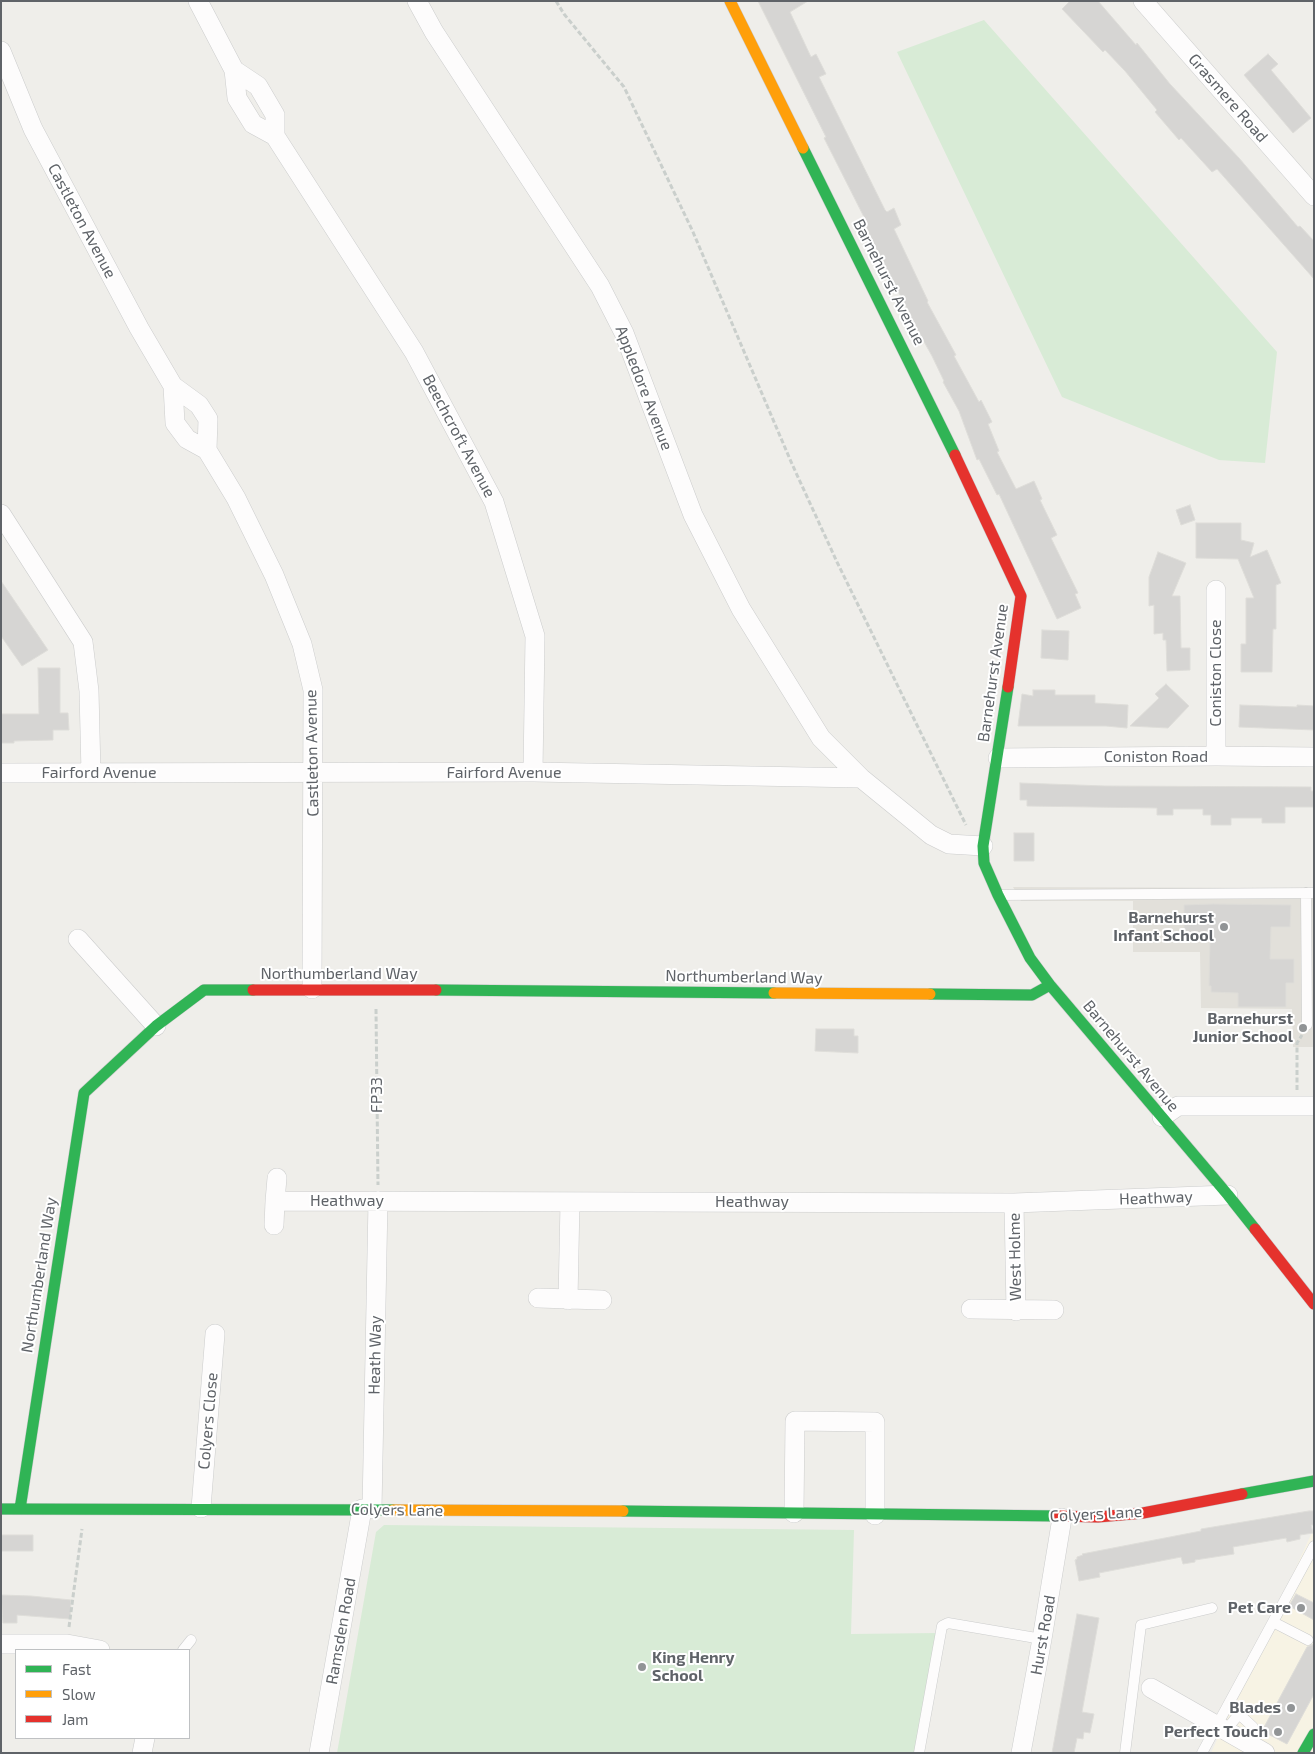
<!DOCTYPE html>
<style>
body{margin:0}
#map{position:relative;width:1315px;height:1754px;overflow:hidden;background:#efeeea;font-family:"Exo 2",sans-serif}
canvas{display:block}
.frame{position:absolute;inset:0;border:2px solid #5f6368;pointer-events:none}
.legend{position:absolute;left:15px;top:1649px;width:175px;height:90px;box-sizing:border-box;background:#fff;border:1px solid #bfc1c3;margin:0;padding:6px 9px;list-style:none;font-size:15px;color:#5f6368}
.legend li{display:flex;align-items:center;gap:10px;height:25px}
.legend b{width:25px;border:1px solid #bfc1c3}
</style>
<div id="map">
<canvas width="1315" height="1754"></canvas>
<div class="frame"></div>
<ul class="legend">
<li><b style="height:6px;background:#30b455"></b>Fast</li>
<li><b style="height:6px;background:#ff9f0a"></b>Slow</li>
<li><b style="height:6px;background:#e5322d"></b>Jam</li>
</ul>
</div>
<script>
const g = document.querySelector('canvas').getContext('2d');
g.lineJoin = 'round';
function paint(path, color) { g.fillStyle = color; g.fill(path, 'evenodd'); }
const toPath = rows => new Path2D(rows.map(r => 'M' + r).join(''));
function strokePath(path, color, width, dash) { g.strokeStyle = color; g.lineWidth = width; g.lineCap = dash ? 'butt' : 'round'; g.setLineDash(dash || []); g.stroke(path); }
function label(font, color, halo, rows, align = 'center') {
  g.font = font + ' "Exo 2",sans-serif'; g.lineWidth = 4; g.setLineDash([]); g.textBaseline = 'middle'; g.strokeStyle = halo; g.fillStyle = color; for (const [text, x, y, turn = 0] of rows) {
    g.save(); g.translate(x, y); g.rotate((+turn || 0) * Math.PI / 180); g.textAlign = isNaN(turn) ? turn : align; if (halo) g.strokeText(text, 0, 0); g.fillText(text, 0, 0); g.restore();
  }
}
const commercial = toPath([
 [1314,1528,1314,1753,1211,1753]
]);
const education = toPath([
 [1013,887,1314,888,1314,1047,1293,1047,1292,1009,1201,1008,1200,952,1133,952,1133,901,1021,901]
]);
const green = toPath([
 [984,20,1277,352,1265,463,1219,460,1062,397,897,52],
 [384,1525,854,1530,851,1634,938,1633,916,1753,337,1753,376,1532]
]);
const building = toPath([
 [758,1,808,1,790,12,811,57,816,54,826,74,819,77,885,210,887,212,894,208,901,225,894,229,928,301,927,302,956,355,954,356,979,402,981,400,992,422,988,424,999,451,997,452,1016,489,1034,481,1042,499,1040,500,1057,535,1051,538,1078,593,1075,594,1081,608,1057,619,999,494,997,495,979,459,977,460,959,411,943,382,944,381,932,356,909,315,910,315,894,283,892,283,863,220,865,219,824,138,826,137,758,1],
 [1070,1,1098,1,1136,45,1137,43,1170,84,1239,158,1298,227,1300,226,1314,241,1314,279,1217,169,1212,172,1181,138,1179,140,1155,112,1157,110,1125,71,1105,50,1103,52,1062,9,1070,1],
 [1268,54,1278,64,1271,70,1311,118,1293,133,1244,75,1268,54],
 [1190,505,1195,520,1181,525,1176,510,1190,505],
 [1196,523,1241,523,1241,540,1254,543,1250,557,1267,550,1281,583,1276,585,1276,629,1273,629,1272,672,1241,672,1241,644,1246,644,1246,598,1254,598,1238,559,1196,558,1196,523],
 [1158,552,1186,563,1172,596,1180,596,1181,648,1190,648,1190,670,1167,671,1166,640,1163,640,1163,633,1154,634,1154,605,1149,606,1149,577,1158,552],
 [1,581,48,650,22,666,1,636,1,581],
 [1042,630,1069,631,1068,660,1041,658,1042,630],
 [38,668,60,668,60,713,68,713,69,730,53,730,53,740,14,741,14,743,1,743,1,714,39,714,38,668],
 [1166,684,1189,706,1168,728,1130,726,1159,698,1155,694,1166,684],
 [1033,690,1055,690,1055,695,1095,695,1095,703,1128,705,1127,728,1106,726,1018,726,1022,694,1033,696,1033,690],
 [1240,705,1297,707,1297,705,1314,706,1314,730,1239,727,1240,705],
 [1020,783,1105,786,1311,787,1311,791,1314,791,1314,807,1285,807,1285,823,1262,823,1262,818,1231,818,1231,825,1211,825,1211,815,1203,815,1203,809,1173,809,1173,815,1157,815,1157,808,1027,806,1027,800,1020,800,1020,783],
 [1014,833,1034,833,1034,861,1014,861,1014,833],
 [1213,904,1291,905,1290,927,1271,927,1270,959,1294,959,1294,983,1286,983,1286,1007,1238,1007,1238,993,1211,992,1211,986,1209,986,1210,940,1184,940,1184,905,1213,904],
 [816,1029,854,1029,854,1036,858,1036,858,1053,815,1051,816,1029],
 [1309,1511,1314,1511,1314,1525,1311,1525,1313,1533,1300,1535,1300,1539,1287,1542,1286,1538,1233,1547,1234,1554,1195,1560,1195,1562,1183,1564,1181,1557,1099,1573,1100,1577,1079,1581,1075,1560,1077,1559,1077,1557,1083,1555,1082,1554,1201,1531,1201,1529,1309,1511],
 [1,1535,33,1535,33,1551,1,1551,1,1535],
 [1296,1594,1314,1603,1314,1620,1289,1606,1296,1594],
 [1,1595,31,1596,71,1600,70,1619,17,1615,17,1623,3,1623,1,1595],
 [1077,1614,1099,1618,1082,1712,1094,1714,1090,1733,1084,1732,1083,1739,1077,1738,1074,1753,1052,1753,1077,1614],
 [1314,1644,1314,1694,1287,1744,1262,1731,1307,1647,1314,1644]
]);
const path = toPath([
 [556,1,564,14,624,87,693,232,792,464,837,562,966,825],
 [376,1009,378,1185],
 [1297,1090,1297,1043,1302,1035],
 [69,1627,82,1529]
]);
const lane = toPath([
 [1306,893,1307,1025],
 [999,895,1314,893],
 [1273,1622,1308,1640],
 [183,1650,191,1640],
 [1226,1730,1239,1714,1253,1727],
 [919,1753,942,1626,948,1623,1042,1639],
 [1125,1753,1141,1625,1212,1608],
 [1202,1753,1314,1546]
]);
const street = toPath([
 [198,1,234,70,237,98,253,124,275,136,414,352,494,502,535,636,533,772],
 [417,1,434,32,600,286,624,333,693,515,741,609,821,738,861,778],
 [1143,1,1314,196],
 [1,51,33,129,139,328,173,386,199,405,208,419,207,450],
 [234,70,258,86,275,115,275,136],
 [173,386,175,423,187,439,207,450,236,498,274,575,302,644,313,690,312,989],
 [1,514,83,642,89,691,91,773],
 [1216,590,1216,756],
 [998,758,1216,756,1314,757],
 [1,773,533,772,861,778,931,835,949,844,983,846],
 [78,939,156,1026],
 [1162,1117,1178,1106,1314,1106],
 [277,1178,275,1201,1014,1203,1228,1195],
 [1014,1203,1016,1311],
 [274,1225,275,1201],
 [538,1298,602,1300],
 [568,1300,570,1202],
 [971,1309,1054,1310],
 [201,1508,215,1334],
 [372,1509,378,1201],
 [794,1513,795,1421,875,1422,875,1515],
 [1,1644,67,1644,100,1650],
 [1151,1688,1265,1753],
 [142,1753,145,1738],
 [319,1753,362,1509],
 [1021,1753,1042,1639,1062,1518]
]);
const fast = toPath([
 [803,148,955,455],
 [1008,687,983,846,984,863,998,895,1030,958,1050,985,1228,1195,1255,1229],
 [436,990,774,993],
 [930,994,1032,995,1050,985],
 [1242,1494,1314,1481],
 [1,1509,393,1510],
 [20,1509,84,1093,156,1026,204,990,253,990],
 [623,1511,1059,1516],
 [1303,1753,1314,1734]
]);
const slow = toPath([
 [730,1,803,148],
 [774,993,930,994],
 [393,1510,623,1511]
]);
const jam = toPath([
 [955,455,1021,596,1008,687],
 [253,990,436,990],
 [1255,1229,1314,1304],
 [1059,1516,1098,1517,1143,1513,1242,1494]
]);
const markers = [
 [1224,927,5,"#919496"],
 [1303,1028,5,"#919496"],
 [1301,1608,5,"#919496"],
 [642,1667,5,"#919496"],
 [1291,1708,5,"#919496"],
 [1278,1732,5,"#919496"]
];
const streetNames = [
 ["Grasmere Road",1228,98,49],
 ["Castleton Avenue",82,221,62],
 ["Barnehurst Avenue",889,282,63],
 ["Appledore Avenue",644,388,69],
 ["Beechcroft Avenue",459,436,62],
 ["Barnehurst Avenue",993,673,-82],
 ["Coniston Close",1216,673,-90],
 ["Castleton Avenue",312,753,-91],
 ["Coniston Road",1156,757],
 ["Fairford Avenue",99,773],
 ["Fairford Avenue",504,773],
 ["Northumberland Way",339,974],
 ["Northumberland Way",744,977,1],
 ["Barnehurst Avenue",1131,1056,50],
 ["FP33",377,1095,-90],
 ["Heathway",1156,1198,-2],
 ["Heathway",347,1201],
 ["Heathway",752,1202],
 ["West Holme",1015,1257,-91],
 ["Northumberland Way",39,1275,-81],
 ["Heath Way",375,1355,-89],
 ["Colyers Close",208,1421,-85],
 ["Colyers Lane",397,1510,1],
 ["Colyers Lane",1096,1514,-3],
 ["Ramsden Road",341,1631,-80],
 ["Hurst Road",1043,1635,-80]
];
const poiNames = [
 ["Barnehurst",1214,918],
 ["Infant School",1214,936],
 ["Barnehurst",1293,1019],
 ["Junior School",1293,1037],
 ["Pet Care",1291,1608],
 ["King Henry",652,1658,"left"],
 ["School",652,1676,"left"],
 ["Blades",1281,1708],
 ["Perfect Touch",1268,1732]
];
paint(commercial, '#f7f3e4');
paint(education, '#e2e0da');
paint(green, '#d8ebd6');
paint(building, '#d6d5d3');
strokePath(building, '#deddd9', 1);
strokePath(lane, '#cbcccc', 11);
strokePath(street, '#cbcccc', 20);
strokePath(fast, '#cacacb', 12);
strokePath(slow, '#cacacb', 12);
strokePath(jam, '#cacacb', 12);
strokePath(path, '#cacfcc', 3, [5, 2.5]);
strokePath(lane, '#fdfcfc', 10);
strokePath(street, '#fdfcfc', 19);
strokePath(fast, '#30b455', 11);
strokePath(slow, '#ff9f0a', 11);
strokePath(jam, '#e5322d', 11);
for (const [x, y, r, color] of markers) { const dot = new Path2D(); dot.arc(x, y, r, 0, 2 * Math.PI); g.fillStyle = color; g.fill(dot); strokePath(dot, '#fff', 2); }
label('16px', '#5f6368', '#fff', streetNames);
label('bold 16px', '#5f6368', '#fff', poiNames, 'right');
</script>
